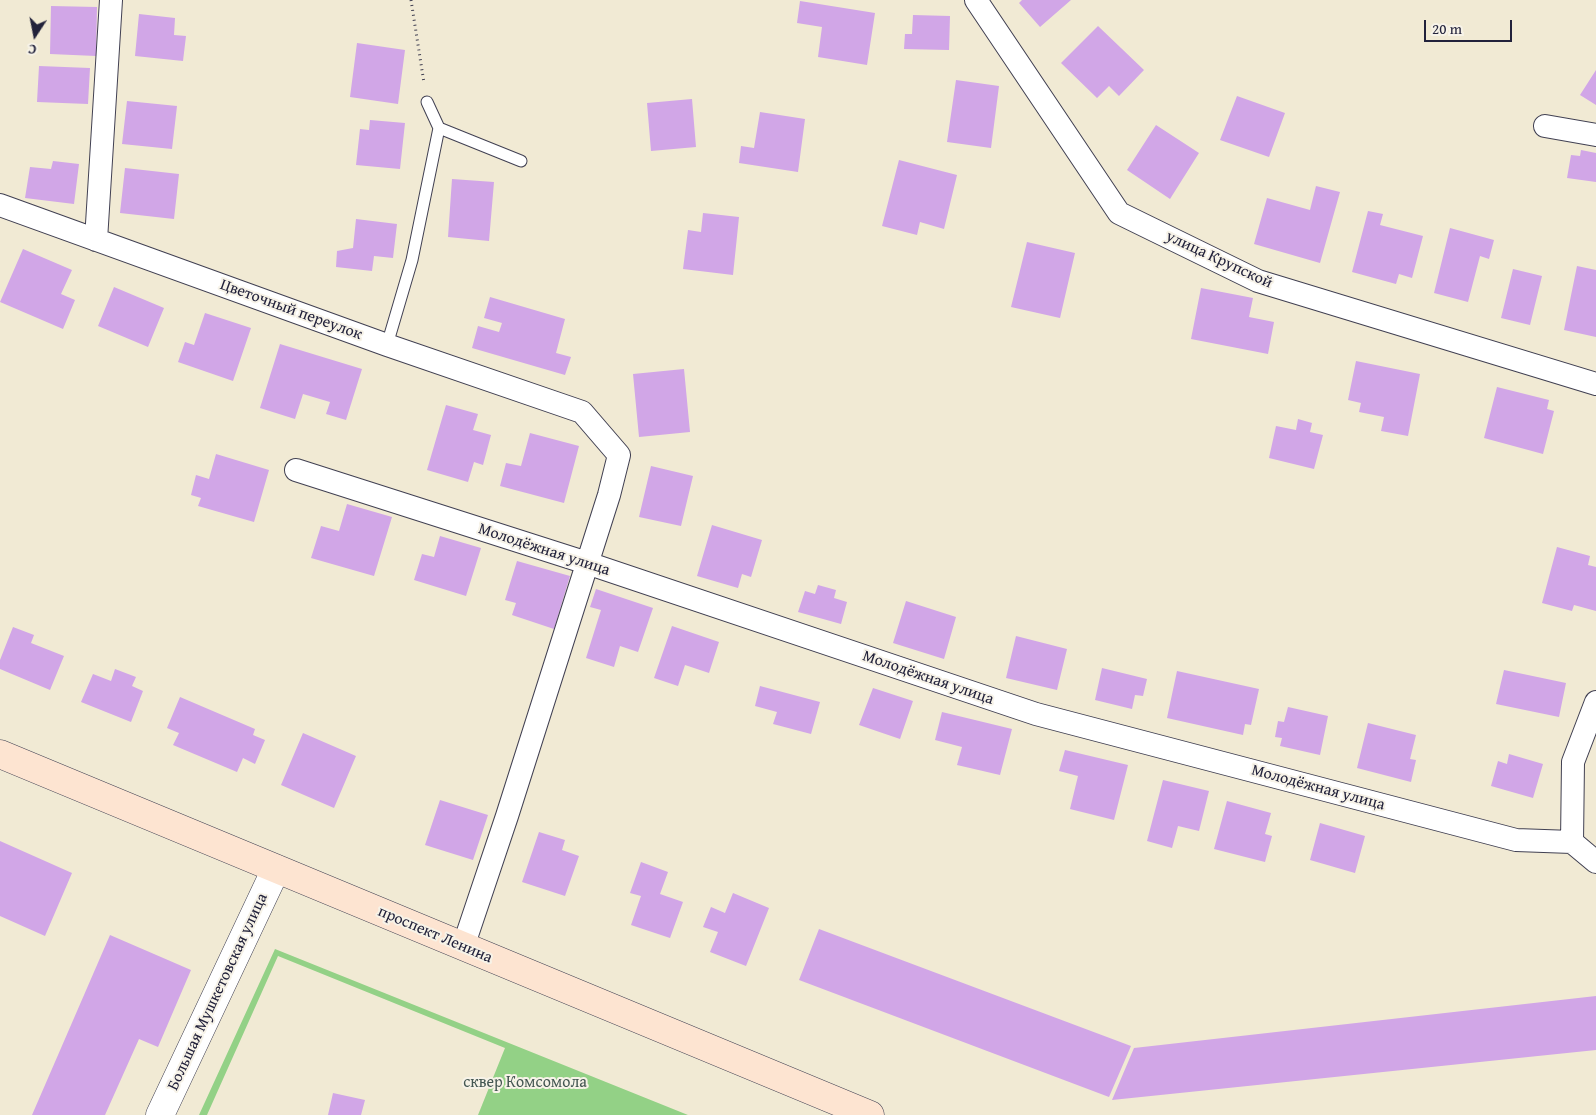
<!DOCTYPE html>
<meta charset="utf-8">
<style>
body{margin:0}
#map{position:relative;width:1596px;height:1115px;overflow:hidden;background:#f1ead4;font-family:"Gentium Book Plus",serif}
canvas{display:block}
.north{position:absolute;left:10px;top:10px;width:50px;height:50px;-webkit-text-stroke:4px #f7f3e8;paint-order:stroke;rotate:191deg;font-size:14px;font-weight:700;line-height:20px;text-align:center;color:#22223b}
.north::after{content:'';display:block;margin:auto;width:18px;height:22px;background:#22223b;clip-path:polygon(50% 0,100% 100%,50% 72%,0 100%)}
.scale{position:absolute;left:1424px;top:20px;width:88px;height:22px;box-sizing:border-box;border:2px solid #22223b;border-top:0;padding-left:6px;font-size:15px;line-height:18px;white-space:nowrap;color:#22223b;-webkit-text-stroke:4px #f7f3e8;paint-order:stroke}
</style>
<div id="map">
<canvas width="1596" height="1115"></canvas>
<div class="north">С</div>
<div class="scale">20 m</div>
</div>
<script>
const g = document.querySelector('canvas').getContext('2d');
g.lineJoin = 'round';
function paint(path, color) { g.fillStyle = color; g.fill(path, 'evenodd'); }
const toPath = rows => new Path2D(rows.map(r => 'M' + r).join(''));
function strokePath(path, color, width, dash) { g.strokeStyle = color; g.lineWidth = width; g.lineCap = dash ? 'butt' : 'round'; g.setLineDash(dash || []); g.stroke(path); }
function label(font, color, halo, rows, align = 'center') {
  g.font = font + ' "Gentium Book Plus",serif'; g.lineWidth = 4; g.setLineDash([]); g.textBaseline = 'middle'; g.strokeStyle = halo; g.fillStyle = color; for (const [text, x, y, turn = 0] of rows) {
    g.save(); g.translate(x, y); g.rotate((+turn || 0) * Math.PI / 180); g.textAlign = isNaN(turn) ? turn : align; if (halo) g.strokeText(text, 0, 0); g.fillText(text, 0, 0); g.restore();
  }
}
const green = toPath([
 [275,949,688,1115,478,1115,505,1048,278,956,207,1115,199,1115]
]);
const building = toPath([
 [1022,0,1071,0,1040,27,1019,3],
 [800,1,875,13,867,65,818,57,822,27,797,23],
 [51,6,97,7,96,56,50,54],
 [139,14,175,18,174,35,186,36,183,61,135,56],
 [913,15,950,16,949,50,904,49,905,34,912,34],
 [1098,26,1144,70,1119,96,1109,86,1097,98,1061,63],
 [357,43,405,50,398,104,350,97],
 [39,66,90,68,88,104,37,102],
 [1596,70,1596,105,1580,95],
 [956,80,999,86,991,148,947,142],
 [1237,96,1285,113,1269,157,1220,140],
 [692,99,696,147,651,151,647,103],
 [127,101,177,106,172,149,122,144],
 [760,112,805,119,798,172,739,163,741,146,754,148],
 [370,120,405,123,400,169,356,165,360,129,369,130],
 [1156,125,1199,153,1170,199,1127,170],
 [1581,150,1596,153,1596,182,1567,178,1571,155,1580,156],
 [899,160,957,175,944,229,920,222,917,235,882,226],
 [53,161,79,164,74,204,25,198,30,167,51,169],
 [125,168,179,174,174,219,120,213],
 [452,179,494,182,489,241,448,237],
 [1316,186,1340,192,1320,263,1254,244,1267,198,1310,210],
 [1368,211,1383,214,1380,225,1423,236,1412,278,1399,274,1396,284,1352,272],
 [703,213,739,217,733,275,683,269,688,230,701,232],
 [356,219,397,224,393,258,374,256,372,271,336,267,337,251,353,248],
 [1450,228,1494,240,1489,259,1480,256,1468,302,1434,293],
 [1027,242,1075,253,1060,318,1011,307],
 [23,249,72,270,61,294,75,300,63,329,0,302],
 [1577,266,1596,270,1596,337,1564,330],
 [1513,269,1542,276,1530,325,1501,318],
 [114,287,164,308,148,347,98,326],
 [1201,288,1253,298,1249,317,1274,322,1268,354,1191,339],
 [490,297,565,319,556,353,571,357,565,375,472,348,478,326,499,332,502,323,484,318],
 [205,313,251,328,233,381,178,362,185,342,194,345],
 [280,344,362,369,346,420,326,414,330,402,303,394,295,419,260,408],
 [1356,361,1420,374,1408,436,1381,431,1384,417,1359,412,1361,403,1348,400],
 [684,369,690,432,639,437,633,374],
 [1497,387,1549,400,1547,409,1554,411,1543,454,1484,438],
 [446,405,478,414,473,430,491,435,483,465,474,462,468,482,427,470],
 [1298,419,1312,423,1310,432,1323,435,1314,469,1269,458,1276,426,1296,430],
 [530,433,579,446,564,503,500,486,506,463,521,466],
 [216,454,269,470,254,522,198,506,201,498,191,495,196,475,209,479],
 [651,466,693,476,681,526,639,517],
 [347,504,392,517,374,576,311,558,321,526,339,531],
 [712,525,762,540,751,577,742,574,738,588,697,576],
 [440,536,481,548,466,596,414,580,422,554,434,557],
 [1557,547,1590,556,1588,565,1596,567,1596,611,1574,605,1572,611,1542,603],
 [517,561,570,576,554,629,512,615,516,603,505,600],
 [818,585,836,590,834,598,847,602,841,624,798,612,805,591,815,594],
 [596,589,653,608,638,652,620,646,614,667,586,658,601,610,590,607],
 [906,601,956,617,944,659,893,643],
 [672,626,719,642,709,673,685,665,678,686,654,678],
 [13,627,34,635,31,643,64,656,50,690,0,669,0,660],
 [1016,636,1067,649,1057,690,1006,678],
 [1102,668,1147,679,1143,696,1135,695,1132,709,1095,700],
 [115,669,136,677,132,686,143,691,131,722,81,702,93,674,111,681],
 [1504,670,1566,683,1559,717,1496,704],
 [1177,671,1259,689,1251,725,1245,724,1243,735,1167,718],
 [760,686,820,702,811,734,773,724,777,712,755,706],
 [873,688,913,701,900,739,859,725],
 [180,697,255,729,253,735,265,740,255,764,243,758,237,772,173,745,179,733,167,728],
 [1288,707,1328,716,1320,755,1280,746,1282,738,1275,737,1278,721,1284,722],
 [942,712,1012,729,1000,775,957,765,962,747,935,740],
 [1368,723,1416,735,1410,759,1416,760,1411,782,1357,768],
 [303,733,356,756,334,808,281,785],
 [1065,750,1128,765,1114,820,1070,809,1078,776,1059,771],
 [1509,754,1543,764,1533,798,1491,786,1498,761,1507,764],
 [1163,780,1209,791,1199,831,1178,826,1172,848,1147,841],
 [440,800,488,815,473,860,425,845],
 [1227,801,1271,813,1265,834,1272,836,1265,862,1214,849],
 [1320,823,1365,836,1355,873,1310,860],
 [539,832,565,840,562,850,579,856,565,896,522,882],
 [0,841,72,873,45,936,0,916],
 [641,862,668,872,660,894,683,902,670,938,631,925,641,896,630,893],
 [733,893,769,908,746,966,710,952,718,932,703,927,711,907,725,913],
 [819,929,1131,1046,1109,1097,799,980],
 [110,935,191,970,158,1047,139,1039,105,1115,32,1115],
 [1596,996,1596,1050,1112,1100,1134,1048],
 [333,1093,365,1100,361,1115,328,1115]
]);
const path = toPath([
 [411,0,424,83]
]);
const service = toPath([
 [439,128,521,161],
 [387,345,412,260,439,128,427,102]
]);
const minor = toPath([
 [976,0,1119,213,1258,281,1596,384],
 [1545,126,1596,135],
 [0,205,387,345,582,412,619,455,609,495,507,816,463,947],
 [96,240,111,0],
 [296,470,587,563,1036,714,1516,840,1572,842],
 [1572,842,1573,762,1596,702],
 [1572,842,1596,862]
]);
const tertiary = toPath([
 [160,1115,276,869]
]);
const secondary = toPath([
 [0,754,870,1115]
]);
const streetNames = [
 ["улица Крупской",1219,260,25],
 ["Цветочный переулок",291,310,20],
 ["Молодёжная улица",544,550,18],
 ["Молодёжная улица",928,678,19],
 ["Молодёжная улица",1318,788,15],
 ["проспект Ленина",435,935,23],
 ["Большая Мушкетовская улица",218,992,-65]
];
const parkNames = [
 ["сквер Комсомола",525,1083]
];
paint(green, '#93d186');
paint(building, '#d1a6e7');
strokePath(service, '#414052', 13);
strokePath(minor, '#414052', 24);
strokePath(tertiary, '#414052', 29);
strokePath(secondary, '#414052', 29);
strokePath(path, '#414052', 3, [1, 4]);
strokePath(service, '#fff', 11);
strokePath(minor, '#fff', 22);
strokePath(tertiary, '#fff', 28);
strokePath(secondary, '#fde4d1', 28);
label('16px', '#22223b', '#f7f3e8', streetNames);
label('16px', '#445752', '#f7f3e8', parkNames);
</script>
